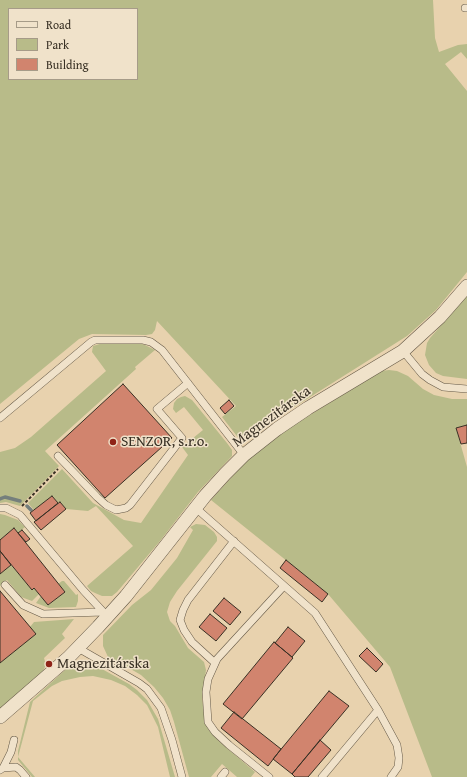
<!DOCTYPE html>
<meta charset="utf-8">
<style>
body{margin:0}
#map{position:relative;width:467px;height:777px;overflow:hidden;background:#e8d2ae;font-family:"Gentium Book Plus",serif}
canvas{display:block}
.legend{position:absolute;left:8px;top:8px;width:130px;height:72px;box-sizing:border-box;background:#f0e2ca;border:1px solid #a69b88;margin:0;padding:5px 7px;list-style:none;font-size:12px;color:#383024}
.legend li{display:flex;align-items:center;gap:8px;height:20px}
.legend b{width:20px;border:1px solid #a69b88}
</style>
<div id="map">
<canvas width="467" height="777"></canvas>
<ul class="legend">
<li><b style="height:5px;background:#f0e2ca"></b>Road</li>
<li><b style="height:11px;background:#b8bb89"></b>Park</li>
<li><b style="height:11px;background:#d1846e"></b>Building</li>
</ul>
</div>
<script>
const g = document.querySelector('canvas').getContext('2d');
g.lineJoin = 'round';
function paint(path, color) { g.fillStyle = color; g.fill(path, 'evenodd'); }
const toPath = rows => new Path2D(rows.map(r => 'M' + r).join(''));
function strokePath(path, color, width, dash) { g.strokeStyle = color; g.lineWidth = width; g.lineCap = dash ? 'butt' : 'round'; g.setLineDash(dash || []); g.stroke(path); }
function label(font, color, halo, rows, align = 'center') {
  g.font = font + ' "Gentium Book Plus",serif'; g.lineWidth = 3; g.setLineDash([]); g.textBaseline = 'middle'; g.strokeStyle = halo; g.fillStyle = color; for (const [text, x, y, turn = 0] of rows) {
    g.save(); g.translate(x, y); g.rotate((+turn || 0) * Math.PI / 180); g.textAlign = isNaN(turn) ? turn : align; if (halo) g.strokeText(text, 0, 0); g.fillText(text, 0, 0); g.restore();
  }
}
const green = toPath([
 [0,0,433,0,435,38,439,52,458,45,467,44,467,59,461,52,445,64,467,91,467,272,436,310,407,336,288,411,264,427,245,442,240,440,222,417,236,406,157,321,155,330,152,334,146,335,92,334,79,339,0,404],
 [9,9,137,9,137,79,9,79],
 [467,296,467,379,443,376,436,373,429,365,425,355,427,343,430,338],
 [103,343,138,343,145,345,155,350,135,367,136,369,45,451,59,466,20,506,6,502,0,503,0,452,15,448,31,437,106,371,92,352,93,346],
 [389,370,397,371,408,376,423,389,434,395,452,399,467,399,467,425,456,428,467,467,467,777,432,777,390,667,328,594,211,500,249,458,276,436,381,371],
 [185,396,192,400,227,443,232,450,232,456,198,492,160,541,117,592,112,596,102,596,95,593,91,591,87,586,133,546,96,506,88,511,66,509,60,502,58,503,52,496,34,510,28,503,62,469,93,503,124,520,141,523,188,455,182,447,203,430,184,407,176,413,173,409,174,403,177,399,181,397],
 [0,514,5,515,18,520,25,527,18,533,14,528,0,540],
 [196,524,205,525,214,532,217,537,217,541,177,591,170,602,167,612,170,621,175,626,188,648,204,662,206,670,202,699,205,718,209,730,221,743,255,772,251,777,237,777,222,764,211,777,189,777,174,722,170,710,163,698,154,687,141,675,122,664,121,666,108,657,103,646,103,635,132,605,151,590,177,558,193,530,190,527],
 [11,565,32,590,34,588,39,594,32,601,21,597,7,580,0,586,0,574],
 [62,581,64,581,76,595,78,594,78,601,76,607,49,608,36,603,41,596,49,605,65,592,58,584],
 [74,619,62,634,65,638,44,658,46,665,42,673,0,710,0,663,36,634,30,627,34,622],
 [81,663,94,665,102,669,129,684,137,690,147,700,158,719,175,777,170,777,158,727,147,705,137,695,125,686,111,680,93,676,80,677,62,681,52,686,33,701,18,757,35,777,32,777,18,760,18,751,30,702,65,670,71,665]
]);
const stream = toPath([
 [0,499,5,497,20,501],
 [27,506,31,510]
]);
const building = toPath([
 [123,384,172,438,105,498,57,445,123,384],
 [229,400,234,406,225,414,220,408,229,400],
 [467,425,467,443,461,444,456,428,467,425],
 [52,496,58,503,36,521,30,513,52,496],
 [60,502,66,509,41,530,34,522,60,502],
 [14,528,65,592,48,605,34,588,32,590,0,551,0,540,14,528],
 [22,530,30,539,26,542,18,533,22,530],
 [0,551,11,565,0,574,0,551],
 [286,560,328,594,322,602,280,568,286,560],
 [0,591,36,634,0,663,0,591],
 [224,598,241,612,230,625,213,611,224,598],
 [210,614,227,628,216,641,199,627,210,614],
 [288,627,305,641,292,657,275,643,288,627],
 [274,642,293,658,242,719,223,704,274,642],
 [367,648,383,664,376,672,359,656,367,648],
 [329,691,349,706,292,774,273,759,329,691],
 [234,712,281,749,268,766,221,728,234,712],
 [320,740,331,750,308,777,295,777,292,774,320,740]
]);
const path = toPath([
 [22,506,58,469]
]);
const service = toPath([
 [465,8,467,8],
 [403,351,422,374,430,380,443,387,467,389],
 [0,418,91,342,95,340,143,340,151,342,162,350,244,455],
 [58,456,97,497,106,505,116,510,126,508,130,505,182,438,157,409,188,383],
 [0,508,6,508,20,515,83,590,108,617],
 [197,509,315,613,378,710,322,777],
 [5,585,23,605,43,614,103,612],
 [78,648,139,683,147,689,161,708,172,740,182,777],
 [215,663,192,642,184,630,180,620,183,610,188,600,234,541],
 [378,710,397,745,399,758,398,767,391,777],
 [3,768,11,752,14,740],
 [0,770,3,768,16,767,20,770,26,777],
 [221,777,225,772],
 [269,777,229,745,215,732,208,722,206,692,208,679,217,659,284,586]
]);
const minor = toPath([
 [0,717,68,658,98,627,126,596,205,496,225,474,244,455,277,429,308,408,403,351,440,317,467,286]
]);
const markers = [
 [113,442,4,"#8f2418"],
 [49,664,4,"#8f2418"]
];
const streetNames = [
 ["Magnezitárska",272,417,-36]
];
const poiNames = [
 ["SENZOR, s.r.o.",121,442],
 ["Magnezitárska",57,664]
];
paint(green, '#b8bb89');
strokePath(stream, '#757f7c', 3.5);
paint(building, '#d1846e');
strokePath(building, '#383024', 1);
strokePath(service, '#645846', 8);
strokePath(minor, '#645846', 14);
strokePath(path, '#383024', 2, [3, 2]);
strokePath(service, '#f0e2ca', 7);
strokePath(minor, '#f0e2ca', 13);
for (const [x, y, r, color] of markers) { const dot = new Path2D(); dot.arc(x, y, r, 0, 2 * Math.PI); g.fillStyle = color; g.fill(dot); strokePath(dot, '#f0e2ca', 1.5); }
label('15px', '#383024', '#f0e2ca', streetNames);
label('15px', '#383024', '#f0e2ca', poiNames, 'left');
</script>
